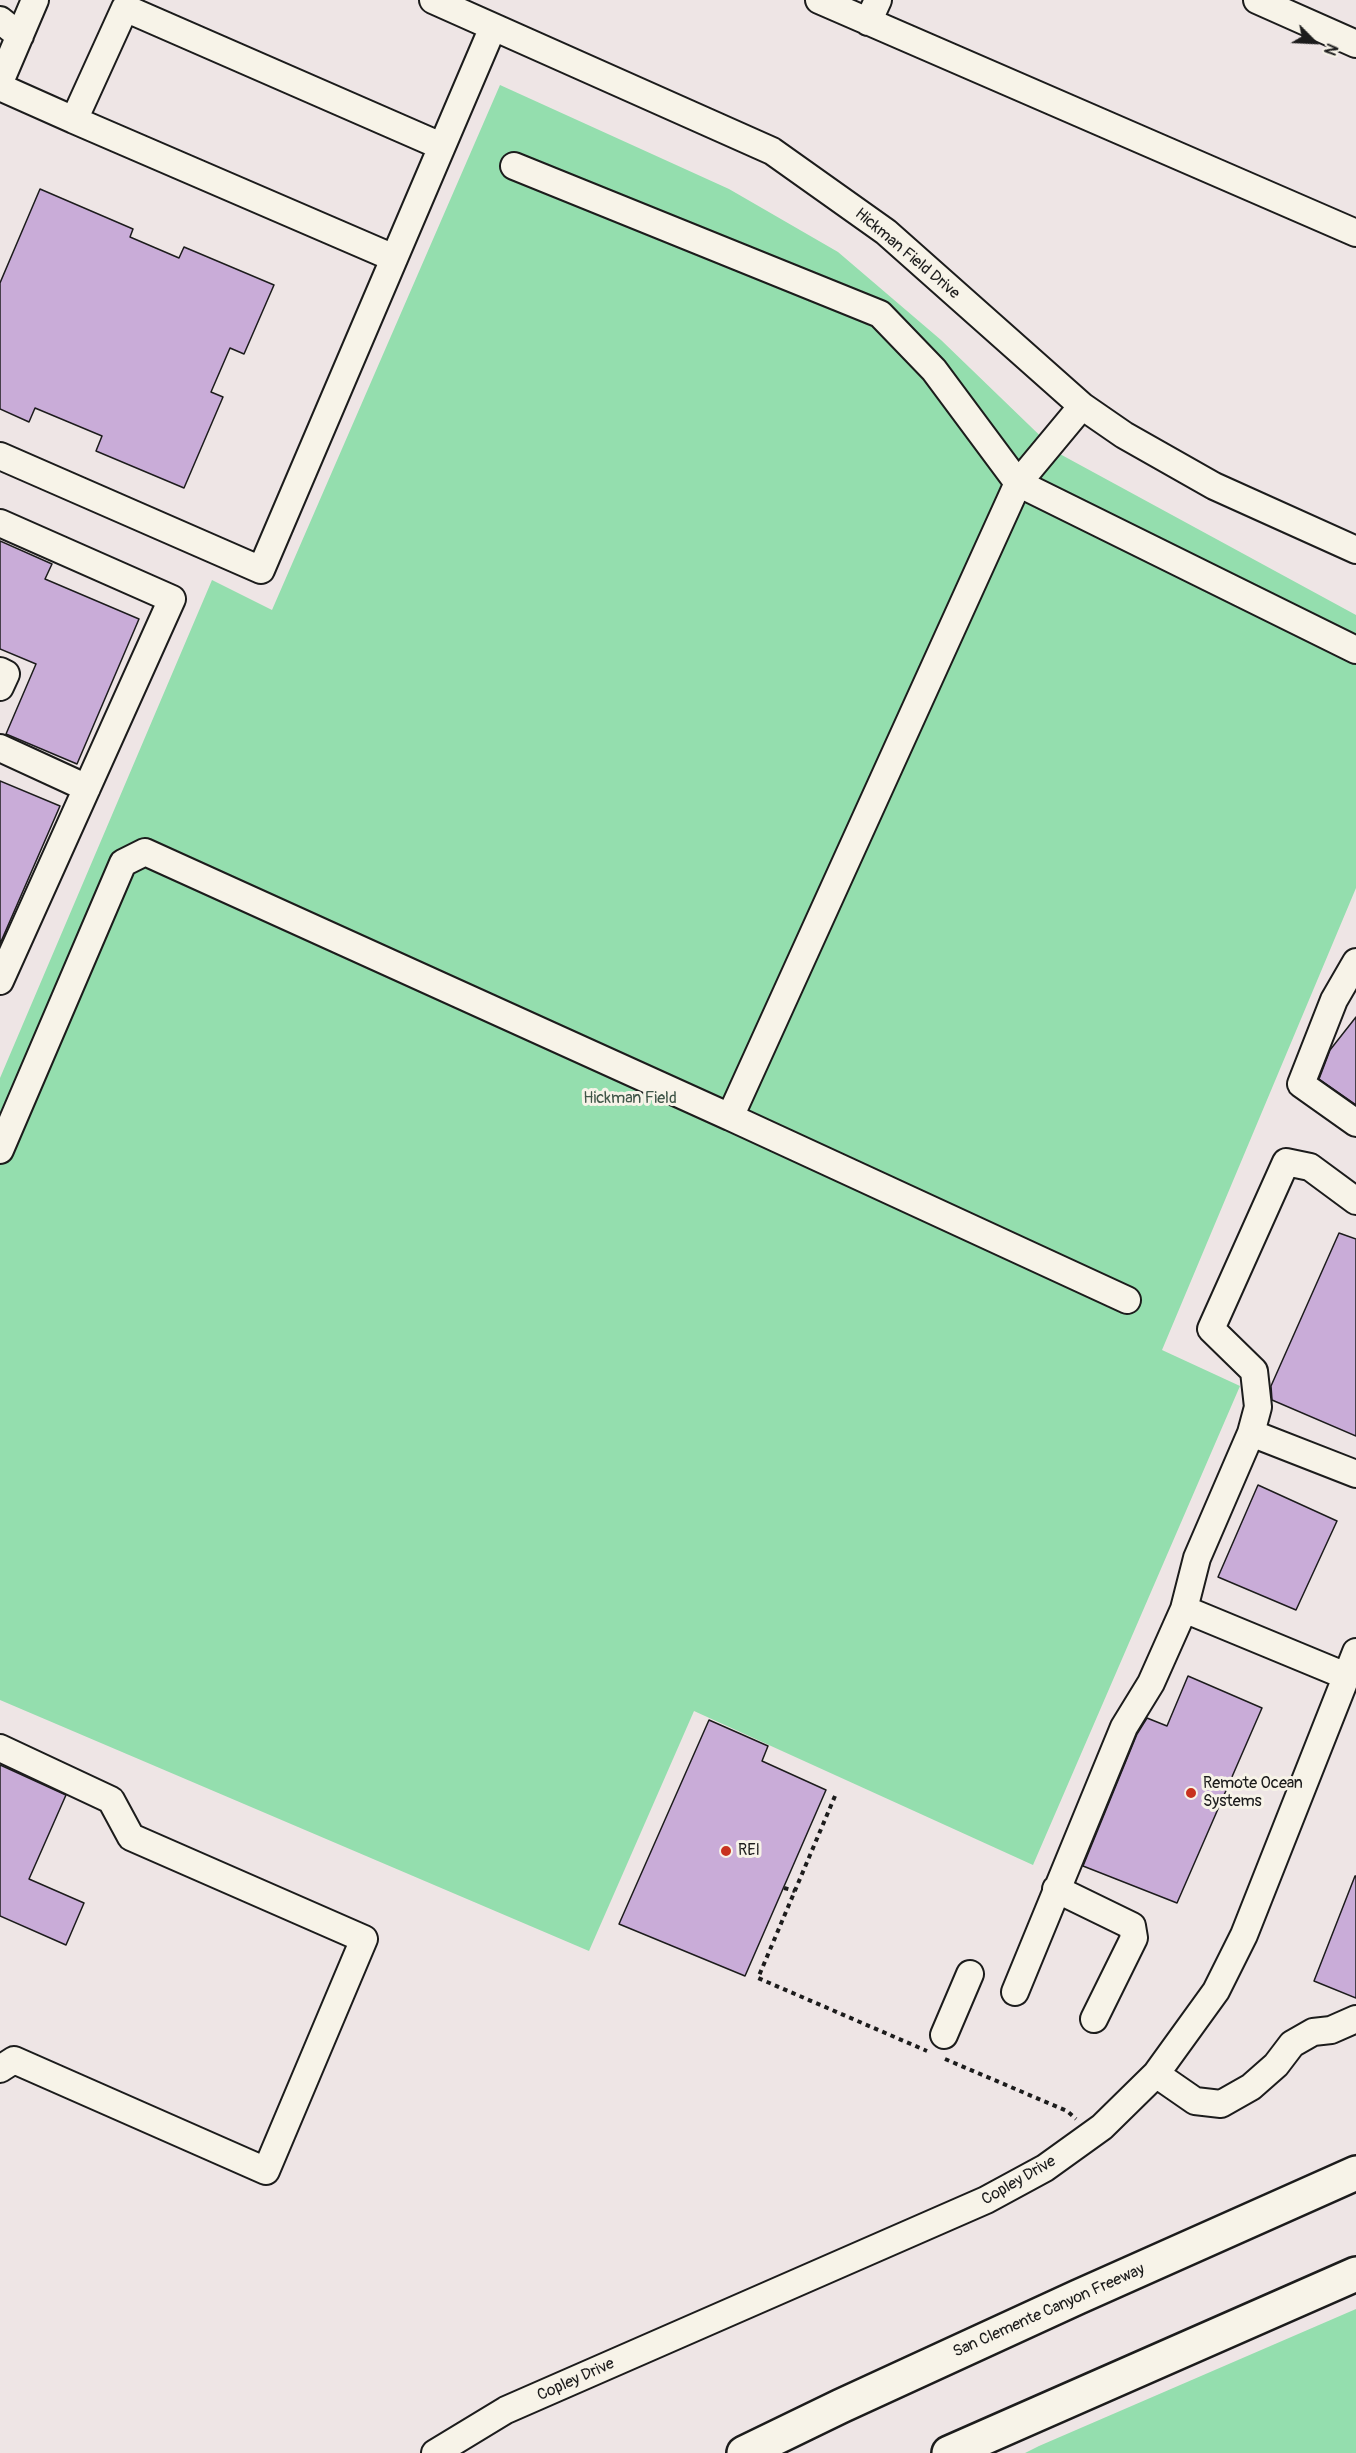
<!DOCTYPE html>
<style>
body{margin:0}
#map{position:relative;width:1356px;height:2453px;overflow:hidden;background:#eee5e5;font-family:Pangolin,sans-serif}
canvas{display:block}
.north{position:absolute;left:1284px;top:12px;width:60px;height:60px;-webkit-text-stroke:4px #f7f3e8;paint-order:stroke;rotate:114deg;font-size:16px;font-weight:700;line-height:24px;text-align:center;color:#1c1c1c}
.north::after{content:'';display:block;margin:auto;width:21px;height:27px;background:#1c1c1c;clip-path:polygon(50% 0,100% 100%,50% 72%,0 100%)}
</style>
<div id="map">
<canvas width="1356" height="2453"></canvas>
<div class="north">N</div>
</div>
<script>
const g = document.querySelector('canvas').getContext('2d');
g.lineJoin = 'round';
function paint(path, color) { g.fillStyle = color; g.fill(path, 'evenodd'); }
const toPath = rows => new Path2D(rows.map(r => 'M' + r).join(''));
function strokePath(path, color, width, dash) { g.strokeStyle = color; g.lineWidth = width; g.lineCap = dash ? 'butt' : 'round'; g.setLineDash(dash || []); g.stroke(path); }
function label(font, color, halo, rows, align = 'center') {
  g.font = font + ' Pangolin,sans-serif'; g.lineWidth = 6; g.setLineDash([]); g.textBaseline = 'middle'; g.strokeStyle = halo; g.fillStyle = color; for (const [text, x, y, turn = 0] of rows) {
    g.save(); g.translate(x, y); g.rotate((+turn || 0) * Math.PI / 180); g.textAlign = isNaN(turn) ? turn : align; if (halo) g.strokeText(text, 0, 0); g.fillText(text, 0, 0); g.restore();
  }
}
const green = toPath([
 [500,85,729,189,838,252,941,340,1058,453,1356,615,1356,888,1162,1350,1240,1386,1033,1865,694,1711,589,1951,0,1700,0,1078,212,580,272,610],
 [1356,2309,1356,2453,1025,2453,1039,2446]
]);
const building = toPath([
 [40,189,133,229,130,237,179,258,184,247,274,285,244,354,230,348,211,392,223,397,184,488,96,451,102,436,35,408,29,422,0,409,0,283,40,189],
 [0,541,52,564,45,579,139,619,77,764,6,734,36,664,0,649,0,541],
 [0,781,60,806,0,944,0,781],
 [1356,1017,1356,1105,1319,1079,1330,1050,1356,1017],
 [1339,1233,1356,1239,1356,1436,1272,1400,1271,1386,1339,1233],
 [1258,1485,1337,1521,1296,1610,1218,1577,1258,1485],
 [1188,1676,1262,1708,1177,1903,1083,1866,1137,1734,1147,1718,1167,1726,1188,1676],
 [709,1720,768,1746,762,1761,826,1790,745,1976,619,1924,709,1720],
 [0,1765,66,1795,29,1879,84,1903,66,1945,0,1916,0,1765],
 [1355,1876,1356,1876,1356,1998,1314,1981,1355,1876]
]);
const path = toPath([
 [835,1796,758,1978,927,2051],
 [784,1888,795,1891],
 [945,2059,1067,2111,1076,2119]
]);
const minor = toPath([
 [433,0,772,151,886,232,1082,406,1124,435,1214,486,1356,550],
 [819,0,1356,233],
 [1257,0,1356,44],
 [0,20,20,36],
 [868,22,878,0],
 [0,82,35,0],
 [0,87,74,120],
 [514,166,880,314,934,370,1018,483,1356,650],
 [394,258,74,120,125,8,441,146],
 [0,456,261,570,493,27],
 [0,523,172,599,0,981],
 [0,671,6,674,0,687],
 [0,748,87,788],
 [1356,962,1334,1000,1301,1084,1356,1123],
 [730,1117,1127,1300],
 [0,1150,123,863,145,852,730,1117,1018,483,1082,406],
 [1251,1433,1356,1474],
 [1184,1609,1346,1676],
 [0,1748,111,1800,131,1837,364,1939,266,2171,14,2060,0,2069],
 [1056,1889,1132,1926,1134,1938,1094,2019],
 [1015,1992,1124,1727,1151,1683,1184,1609,1197,1558,1251,1433,1258,1407,1254,1371,1211,1329,1286,1162,1310,1167,1356,1201],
 [944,2035,970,1974],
 [1156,2074,1195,2101,1221,2104,1251,2087,1276,2065,1292,2044,1313,2032,1331,2030,1356,2019],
 [435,2453,506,2410,986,2200,1045,2168,1102,2127,1156,2074,1216,1991,1244,1935,1356,1652]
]);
const highway = toPath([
 [744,2453,841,2406,1078,2297,1356,2173],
 [949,2453,1356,2274]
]);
const markers = [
 [1191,1793,6,"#c8321e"],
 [726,1851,6,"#c8321e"]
];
const streetNames = [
 ["Hickman Field Drive",907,254,40],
 ["Copley Drive",1019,2181,-30],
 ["San Clemente Canyon Freeway",1049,2311,-24],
 ["Copley Drive",576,2380,-24]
];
const parkNames = [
 ["Hickman Field",630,1099]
];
const poiNames = [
 ["Remote Ocean",1203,1784],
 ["Systems",1203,1802],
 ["REI",738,1851]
];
paint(green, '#94deae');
paint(building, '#c9acd8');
strokePath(building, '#1c1c1c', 1.5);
strokePath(minor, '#1c1c1c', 30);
strokePath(highway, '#1c1c1c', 38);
strokePath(path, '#1c1c1c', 4, [4.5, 4.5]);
strokePath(minor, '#f7f3e8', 26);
strokePath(highway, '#f7f3e8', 33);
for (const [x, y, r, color] of markers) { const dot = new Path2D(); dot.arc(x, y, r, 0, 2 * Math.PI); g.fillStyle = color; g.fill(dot); strokePath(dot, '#f7f3e8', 2); }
label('16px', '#1c1c1c', '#f7f3e8', streetNames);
label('16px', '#405648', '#f7f3e8', parkNames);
label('16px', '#1c1c1c', '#f7f3e8', poiNames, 'left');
</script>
